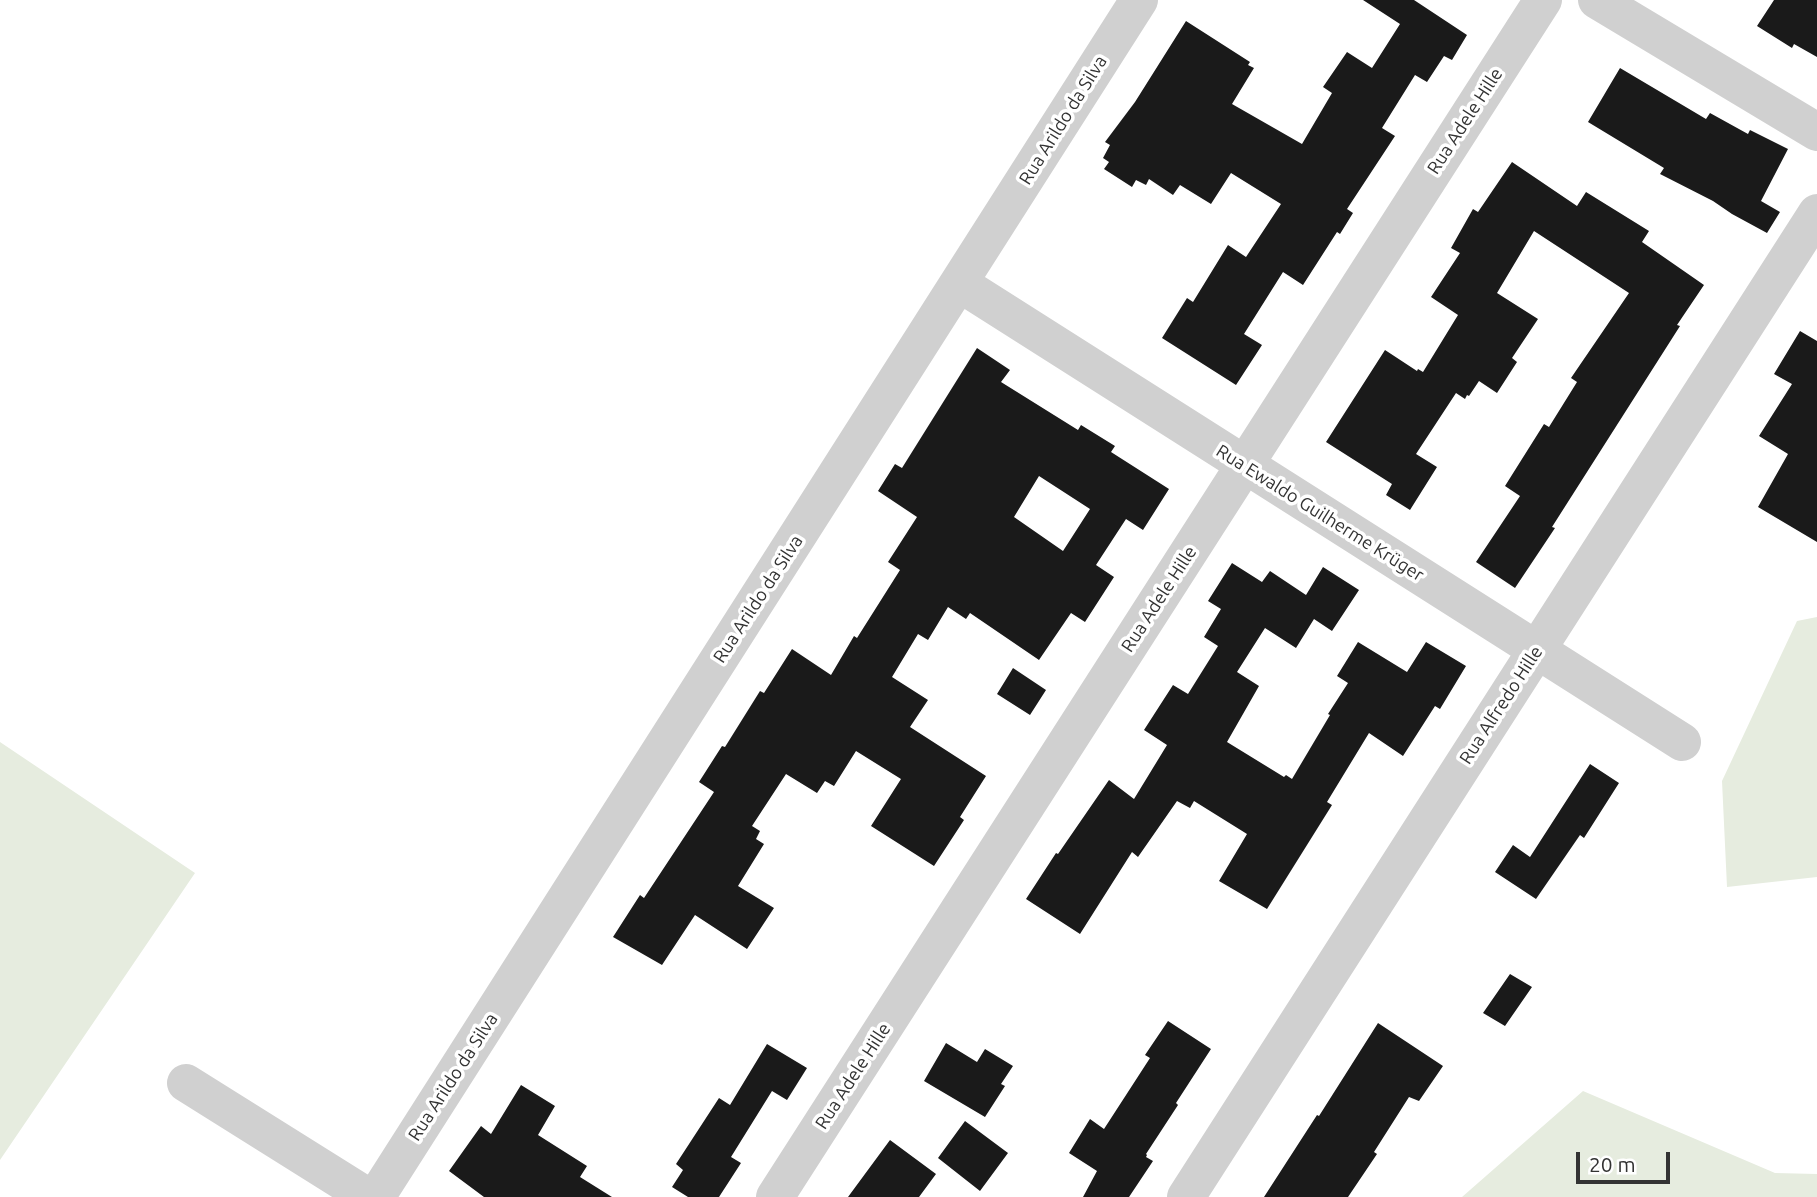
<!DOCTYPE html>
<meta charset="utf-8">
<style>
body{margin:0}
#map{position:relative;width:1817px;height:1197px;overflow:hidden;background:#fff;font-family:Ubuntu,sans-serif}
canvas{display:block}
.scale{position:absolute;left:1576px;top:1152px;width:94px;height:32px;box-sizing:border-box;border:4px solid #333;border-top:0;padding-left:9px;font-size:21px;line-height:24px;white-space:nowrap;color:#333;-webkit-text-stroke:5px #fff;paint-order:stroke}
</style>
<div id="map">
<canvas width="1817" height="1197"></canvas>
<div class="scale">20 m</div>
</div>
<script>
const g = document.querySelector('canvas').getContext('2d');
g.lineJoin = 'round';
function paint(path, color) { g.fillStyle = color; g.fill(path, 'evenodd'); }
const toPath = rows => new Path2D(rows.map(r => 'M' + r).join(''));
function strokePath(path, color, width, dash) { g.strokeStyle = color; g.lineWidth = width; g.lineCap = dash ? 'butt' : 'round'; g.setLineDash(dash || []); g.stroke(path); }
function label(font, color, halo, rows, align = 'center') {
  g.font = font + ' Ubuntu,sans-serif'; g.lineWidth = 7; g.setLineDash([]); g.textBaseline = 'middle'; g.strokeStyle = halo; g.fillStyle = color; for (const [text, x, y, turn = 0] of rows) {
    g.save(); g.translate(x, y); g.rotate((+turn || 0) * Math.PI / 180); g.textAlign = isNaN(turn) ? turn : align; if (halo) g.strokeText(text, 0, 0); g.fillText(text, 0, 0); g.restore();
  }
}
const green = toPath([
 [1817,617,1817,877,1727,887,1722,781,1797,621],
 [0,742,195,873,0,1160],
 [1583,1091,1775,1173,1817,1174,1817,1197,1462,1197]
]);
const building = toPath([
 [1363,0,1414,0,1467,35,1452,60,1444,56,1427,82,1415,75,1382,128,1395,136,1347,209,1353,213,1340,234,1337,232,1303,285,1283,272,1244,334,1262,345,1236,385,1162,338,1187,298,1193,302,1228,245,1246,257,1281,204,1231,173,1211,204,1180,185,1173,195,1149,179,1146,185,1136,180,1132,187,1104,169,1109,162,1103,158,1110,145,1105,142,1135,102,1186,21,1250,62,1248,65,1254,68,1232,104,1302,144,1332,93,1323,87,1347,52,1372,68,1400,24],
 [1774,0,1817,0,1817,57,1794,44,1792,48,1757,26],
 [1620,68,1706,119,1710,113,1748,134,1750,130,1788,149,1761,201,1780,212,1767,233,1732,214,1713,201,1660,174,1664,168,1588,122],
 [1512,162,1577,206,1586,192,1649,231,1642,242,1704,285,1677,325,1680,326,1552,527,1555,528,1515,588,1476,562,1520,496,1505,486,1544,424,1549,427,1577,382,1571,378,1629,293,1534,231,1497,293,1538,319,1512,358,1517,362,1497,393,1479,381,1469,396,1467,395,1465,399,1456,393,1416,454,1437,467,1410,510,1386,495,1392,484,1326,442,1385,350,1417,371,1418,369,1423,372,1458,315,1431,297,1460,253,1451,248,1473,209,1478,212],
 [1800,331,1817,341,1817,542,1758,507,1788,454,1759,436,1792,384,1774,374],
 [977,348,1010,370,1001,382,1078,430,1081,425,1115,446,1111,452,1169,489,1143,530,1126,519,1096,565,1114,577,1085,622,1071,613,1039,660,970,613,966,619,948,607,928,640,918,634,892,677,928,700,910,727,986,776,960,817,964,820,934,866,871,826,901,779,856,751,834,786,825,781,817,793,786,774,752,826,760,831,756,839,764,844,738,886,774,908,747,949,695,915,662,965,613,937,640,895,644,898,714,792,699,782,722,746,725,747,760,691,764,693,792,649,831,675,854,636,857,638,900,570,888,562,917,517,878,491,895,464,902,468],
 [1039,476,1090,509,1063,551,1014,517],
 [1232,563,1262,582,1270,571,1306,595,1323,567,1359,590,1332,631,1314,619,1296,648,1265,628,1237,672,1259,686,1227,742,1284,777,1286,775,1292,779,1330,715,1328,714,1348,683,1337,676,1358,642,1407,672,1426,642,1466,666,1440,709,1435,706,1403,756,1369,733,1327,802,1332,805,1267,909,1219,881,1247,834,1194,801,1190,808,1177,801,1138,857,1132,852,1080,934,1026,899,1056,853,1058,854,1109,780,1134,799,1167,745,1144,730,1173,685,1188,694,1218,646,1204,637,1221,609,1208,601],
 [1013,668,1046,690,1030,715,997,694],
 [1590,764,1619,783,1584,838,1580,835,1536,899,1495,872,1513,845,1530,857],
 [1510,974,1532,987,1505,1026,1483,1013],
 [1168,1021,1211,1049,1176,1103,1178,1105,1146,1154,1147,1155,1146,1157,1153,1161,1129,1197,1083,1197,1097,1171,1069,1153,1090,1119,1104,1129,1150,1058,1145,1055],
 [1378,1023,1443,1066,1419,1101,1409,1097,1374,1152,1377,1154,1348,1197,1264,1197,1317,1115,1319,1116],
 [946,1043,977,1062,985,1049,1013,1066,1001,1084,1005,1086,985,1117,924,1081],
 [767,1044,807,1068,787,1100,772,1091,731,1157,741,1163,719,1197,688,1197,672,1187,683,1170,676,1164,719,1098,730,1105],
 [521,1085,555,1106,538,1135,587,1166,580,1177,612,1197,484,1197,449,1171,481,1126,491,1134],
 [965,1121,1008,1153,980,1191,938,1158],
 [890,1140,936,1174,919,1197,848,1197]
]);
const minor = toPath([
 [1597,0,1817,132],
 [959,283,1682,742],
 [186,1083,368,1197],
 [376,1197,1139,0],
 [775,1197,1543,0],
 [1186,1197,1817,213]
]);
const streetNames = [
 ["Rua Arildo da Silva",1063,120,-58],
 ["Rua Adele Hille",1465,121,-57],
 ["Rua Ewaldo Guilherme Krüger",1320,513,32],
 ["Rua Arildo da Silva",758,599,-57],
 ["Rua Adele Hille",1159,599,-57],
 ["Rua Alfredo Hille",1501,705,-57],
 ["Rua Adele Hille",853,1076,-57],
 ["Rua Arildo da Silva",453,1077,-57]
];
paint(green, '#e6ecdf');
paint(building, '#1a1a1a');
strokePath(minor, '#d0d0d0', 38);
label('18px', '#333', '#fff', streetNames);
</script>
